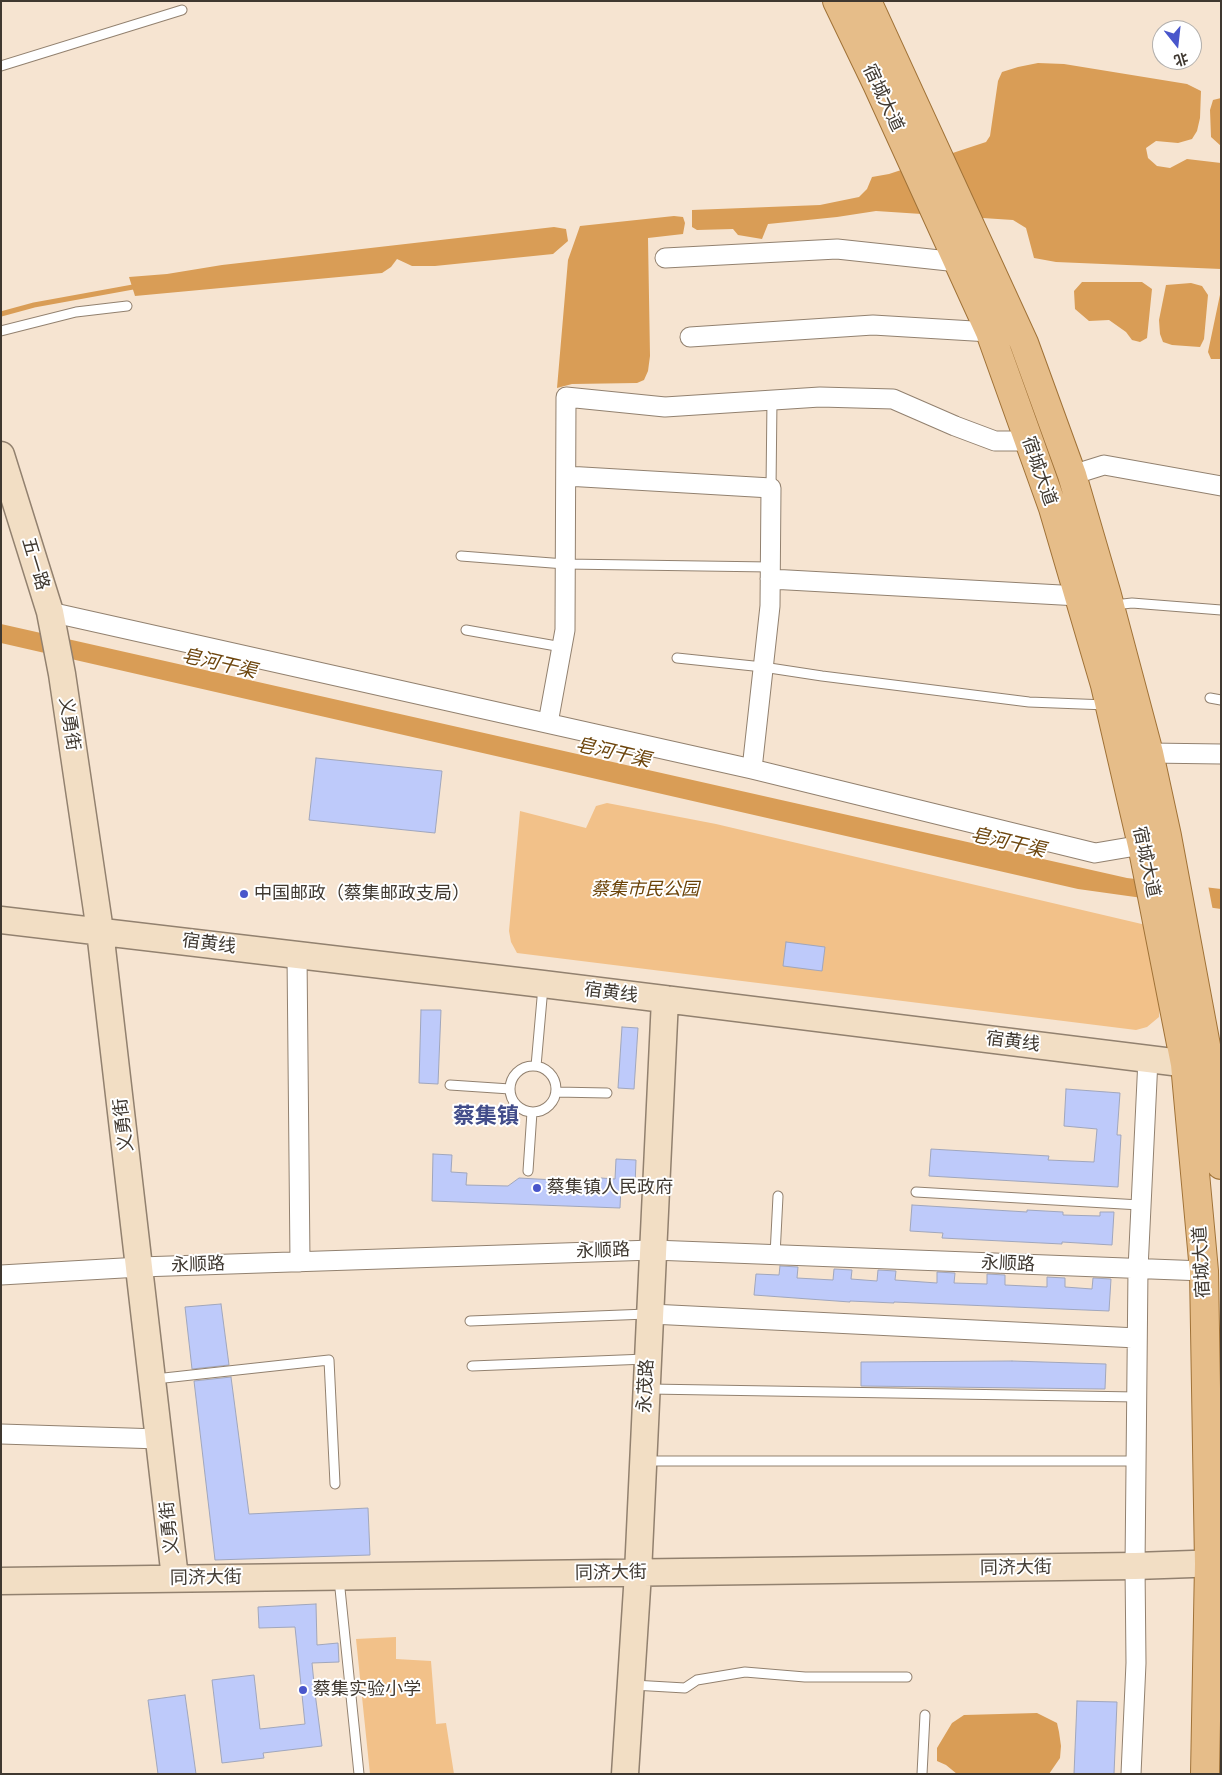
<!DOCTYPE html>
<meta charset="utf-8">
<style>
body{margin:0}
#map{position:relative;width:1222px;height:1775px;overflow:hidden;background:#f6e4d1;font-family:"Zilla Slab","Noto Sans SC",serif}
canvas{display:block}
.frame{position:absolute;inset:0;border:2px solid #3f3830;pointer-events:none}
.north{position:absolute;left:1152px;top:20px;width:50px;height:50px;box-sizing:border-box;background:#fff;border:1px solid #b2afac;border-radius:50%;rotate:164deg;font-size:14px;font-weight:700;line-height:20px;text-align:center;color:#3f3830}
.north::after{content:'';display:block;margin:auto;width:18px;height:22px;background:#4956cb;clip-path:polygon(50% 0,100% 100%,50% 72%,0 100%)}
</style>
<div id="map">
<canvas width="1222" height="1775"></canvas>
<div class="frame"></div>
<div class="north">北</div>
</div>
<script>
const g = document.querySelector('canvas').getContext('2d');
g.lineJoin = 'round';
function paint(path, color) { g.fillStyle = color; g.fill(path, 'evenodd'); }
const toPath = rows => new Path2D(rows.map(r => 'M' + r).join(''));
function strokePath(path, color, width, dash) { g.strokeStyle = color; g.lineWidth = width; g.lineCap = dash ? 'butt' : 'round'; g.setLineDash(dash || []); g.stroke(path); }
function label(font, color, halo, rows, align = 'center') {
  g.font = font + ' "Zilla Slab","Noto Sans SC",serif'; g.lineWidth = 4; g.setLineDash([]); g.textBaseline = 'middle'; g.strokeStyle = halo; g.fillStyle = color; for (const [text, x, y, turn = 0] of rows) {
    g.save(); g.translate(x, y); g.rotate((+turn || 0) * Math.PI / 180); g.textAlign = isNaN(turn) ? turn : align; if (halo) g.strokeText(text, 0, 0); g.fillText(text, 0, 0); g.restore();
  }
}
const green = toPath([
 [607,803,716,824,1146,925,1160,1001,1159,1017,1147,1027,1136,1030,517,953,511,942,509,931,520,811,586,828,596,806],
 [396,1637,396,1659,431,1661,436,1724,446,1723,454,1774,370,1774,356,1639]
]);
const water = toPath([
 [1038,63,1064,64,1187,84,1201,91,1200,118,1197,131,1192,139,1178,143,1156,141,1146,148,1148,158,1157,166,1170,168,1187,159,1221,163,1221,269,1056,262,1034,258,1026,228,1013,220,876,211,837,217,768,224,762,239,738,235,733,229,697,230,692,227,692,210,820,205,859,197,867,189,872,177,889,174,986,142,990,136,998,81,1002,72,1018,67],
 [1221,98,1221,146,1211,137,1210,110,1213,100],
 [674,216,683,217,685,223,683,234,648,238,650,356,648,371,644,380,637,383,572,384,557,388,568,260,580,226],
 [554,227,566,229,568,241,553,254,435,266,412,266,397,259,391,267,382,273,135,296,129,277,167,274,222,265],
 [1082,282,1142,282,1152,289,1147,338,1140,342,1132,340,1126,332,1109,320,1089,321,1075,309,1074,291],
 [1191,283,1202,286,1208,295,1204,339,1200,347,1172,345,1163,342,1160,334,1159,320,1166,285],
 [1221,290,1221,359,1211,359,1208,352],
 [1,624,1127,878,1221,889,1221,909,1078,889,1,643],
 [1037,1713,1057,1723,1059,1732,1061,1746,1060,1758,1049,1774,957,1774,946,1765,937,1761,937,1748,952,1723,964,1715]
]);
const pier = toPath([
 [1140,877,1208,885,1213,911,1145,901]
]);
const stream = toPath([
 [1,314,34,305,133,287]
]);
const building = toPath([
 [316,758,442,771,435,833,309,820,316,758],
 [786,942,825,947,822,971,783,966,786,942],
 [421,1010,441,1010,438,1084,419,1083,421,1010],
 [622,1027,638,1028,634,1089,618,1088,622,1027],
 [1066,1089,1120,1093,1117,1135,1121,1135,1118,1187,929,1176,931,1149,1049,1156,1048,1160,1094,1162,1097,1129,1064,1126,1066,1089],
 [433,1154,452,1155,451,1172,467,1173,466,1185,508,1186,519,1178,555,1180,566,1188,600,1190,601,1178,615,1179,616,1159,636,1160,635,1186,621,1185,620,1208,432,1201,433,1154],
 [912,1205,1027,1212,1027,1210,1063,1212,1063,1215,1100,1216,1100,1212,1114,1212,1112,1245,1062,1242,1062,1244,942,1238,943,1233,910,1231,912,1205],
 [780,1266,798,1267,797,1278,833,1280,834,1269,852,1270,851,1279,877,1281,878,1270,896,1271,895,1280,937,1283,937,1272,955,1273,954,1283,987,1284,987,1274,1005,1275,1005,1285,1047,1287,1047,1277,1065,1278,1065,1287,1092,1289,1093,1278,1111,1279,1109,1311,894,1302,894,1303,850,1301,850,1302,754,1295,756,1274,779,1275,780,1266],
 [221,1304,229,1365,192,1369,185,1307,221,1304],
 [1012,1361,1106,1364,1105,1389,861,1386,861,1362,1012,1361],
 [231,1377,249,1514,368,1508,370,1555,215,1560,194,1381,231,1377],
 [316,1604,317,1645,338,1643,339,1662,312,1663,315,1693,322,1746,263,1753,264,1758,222,1763,212,1680,254,1675,260,1729,305,1724,295,1627,259,1628,258,1607,316,1604],
 [185,1695,196,1774,158,1774,148,1700,185,1695],
 [1077,1701,1117,1702,1114,1774,1074,1774,1077,1701]
]);
const lane = toPath([
 [1,66,182,10],
 [1,331,76,312,127,306],
 [771,488,772,400],
 [461,556,565,564,770,567],
 [1114,605,1132,603,1221,610],
 [466,630,562,647],
 [677,658,763,667,822,676,1029,702,1107,705],
 [1210,698,1221,700],
 [536,1066,543,987],
 '510 1089a23 23 0 1 1 46 0a23 23 0 1 1-46 0Z',
 [450,1085,510,1089],
 [556,1092,607,1093],
 [528,1171,532,1112],
 [916,1192,1140,1205],
 [775,1255,778,1196],
 [470,1321,647,1314],
 [472,1366,646,1359],
 [155,1379,329,1360,335,1484],
 [649,1389,1137,1397],
 [646,1461,1136,1461],
 [339,1579,359,1774],
 [633,1685,685,1688,697,1680,745,1672,805,1677,907,1677],
 [922,1774,925,1715]
]);
const street = toPath([
 [665,258,837,249,958,262],
 [690,337,873,325,990,332],
 [1072,475,1104,465,1221,486],
 [566,476,771,488,770,606,752,769],
 [770,579,1079,596],
 [50,612,752,769,1095,853,1142,845],
 [548,723,565,630,566,397,665,407,820,397,893,399,955,426,995,441,1029,441],
 [1149,753,1221,754],
 [297,955,300,1262],
 [1,1275,140,1267,653,1250,1204,1271],
 [651,1314,1137,1338],
 [1,1434,160,1439],
 [1131,1774,1136,1663,1135,1566,1138,1269,1148,1059]
]);
const secondary = toPath([
 [1,455,50,612,62,674,100,931,175,1578],
 [1,920,543,984,1205,1066],
 [1,1581,1135,1566,1221,1563],
 [625,1774,638,1573,665,999]
]);
const primary = toPath([
 [837,1,877,84,990,332,1053,508,1105,685,1142,845,1185,1064,1204,1271,1209,1564,1205,1774],
 [867,1,1024,343,1072,475,1107,595,1149,753,1167,836,1210,1067,1221,1165]
]);
const markers = [
 [244,894,5,"#4956cb"],
 [537,1188,5,"#4956cb"],
 [303,1690,5,"#4956cb"]
];
const streetNames = [
 ["宿城大道",883,98,65],
 ["宿城大道",1039,471,71],
 ["五一路",35,564,73],
 ["义勇街",69,724,81],
 ["宿城大道",1146,862,78],
 ["宿黄线",209,944,7],
 ["宿黄线",611,993,7],
 ["宿黄线",1013,1042,7],
 ["义勇街",124,1125,-97],
 ["永顺路",603,1251,-2],
 ["宿城大道",1202,1262,-93],
 ["永顺路",1008,1264,2],
 ["永顺路",198,1265,-2],
 ["永茂路",646,1386,-87],
 ["义勇街",170,1528,-96],
 ["同济大街",1016,1568,-1],
 ["同济大街",611,1573,-1],
 ["同济大街",206,1578,-1]
];
const parkNames = [
 ["蔡集市民公园",645,890]
];
const poiNames = [
 ["中国邮政（蔡集邮政支局）",254,894],
 ["蔡集镇人民政府",547,1188],
 ["蔡集实验小学",313,1690]
];
const waterNames = [
 ["皂河干渠",219,664,13],
 ["皂河干渠",613,753,13],
 ["皂河干渠",1008,843,13]
];
const districtNames = [
 ["蔡集镇",486,1117]
];
paint(green, '#f2c189');
paint(water, '#d99d56');
paint(pier, '#f6e4d1');
strokePath(stream, '#d99d56', 5);
paint(building, '#becafa');
strokePath(building, '#a0a6bc', 1);
strokePath(lane, '#92816f', 11);
strokePath(street, '#92816f', 21);
strokePath(secondary, '#92816f', 29);
strokePath(primary, '#a07237', 30);
strokePath(lane, '#fff', 9);
strokePath(street, '#fff', 19);
strokePath(secondary, '#f2dec4', 26);
strokePath(primary, '#e6bd89', 28);
for (const [x, y, r, color] of markers) { const dot = new Path2D(); dot.arc(x, y, r, 0, 2 * Math.PI); g.fillStyle = color; g.fill(dot); strokePath(dot, '#fff', 2); }
label('18px', '#3f3830', '#fff', streetNames);
label('italic 18px', '#6b4309', '#fff', parkNames);
label('18px', '#3f3830', '#fff', poiNames, 'left');
label('italic 19px', '#6c440b', '#fff', waterNames);
label('bold 22px', '#424d8a', '#fff', districtNames);
</script>
